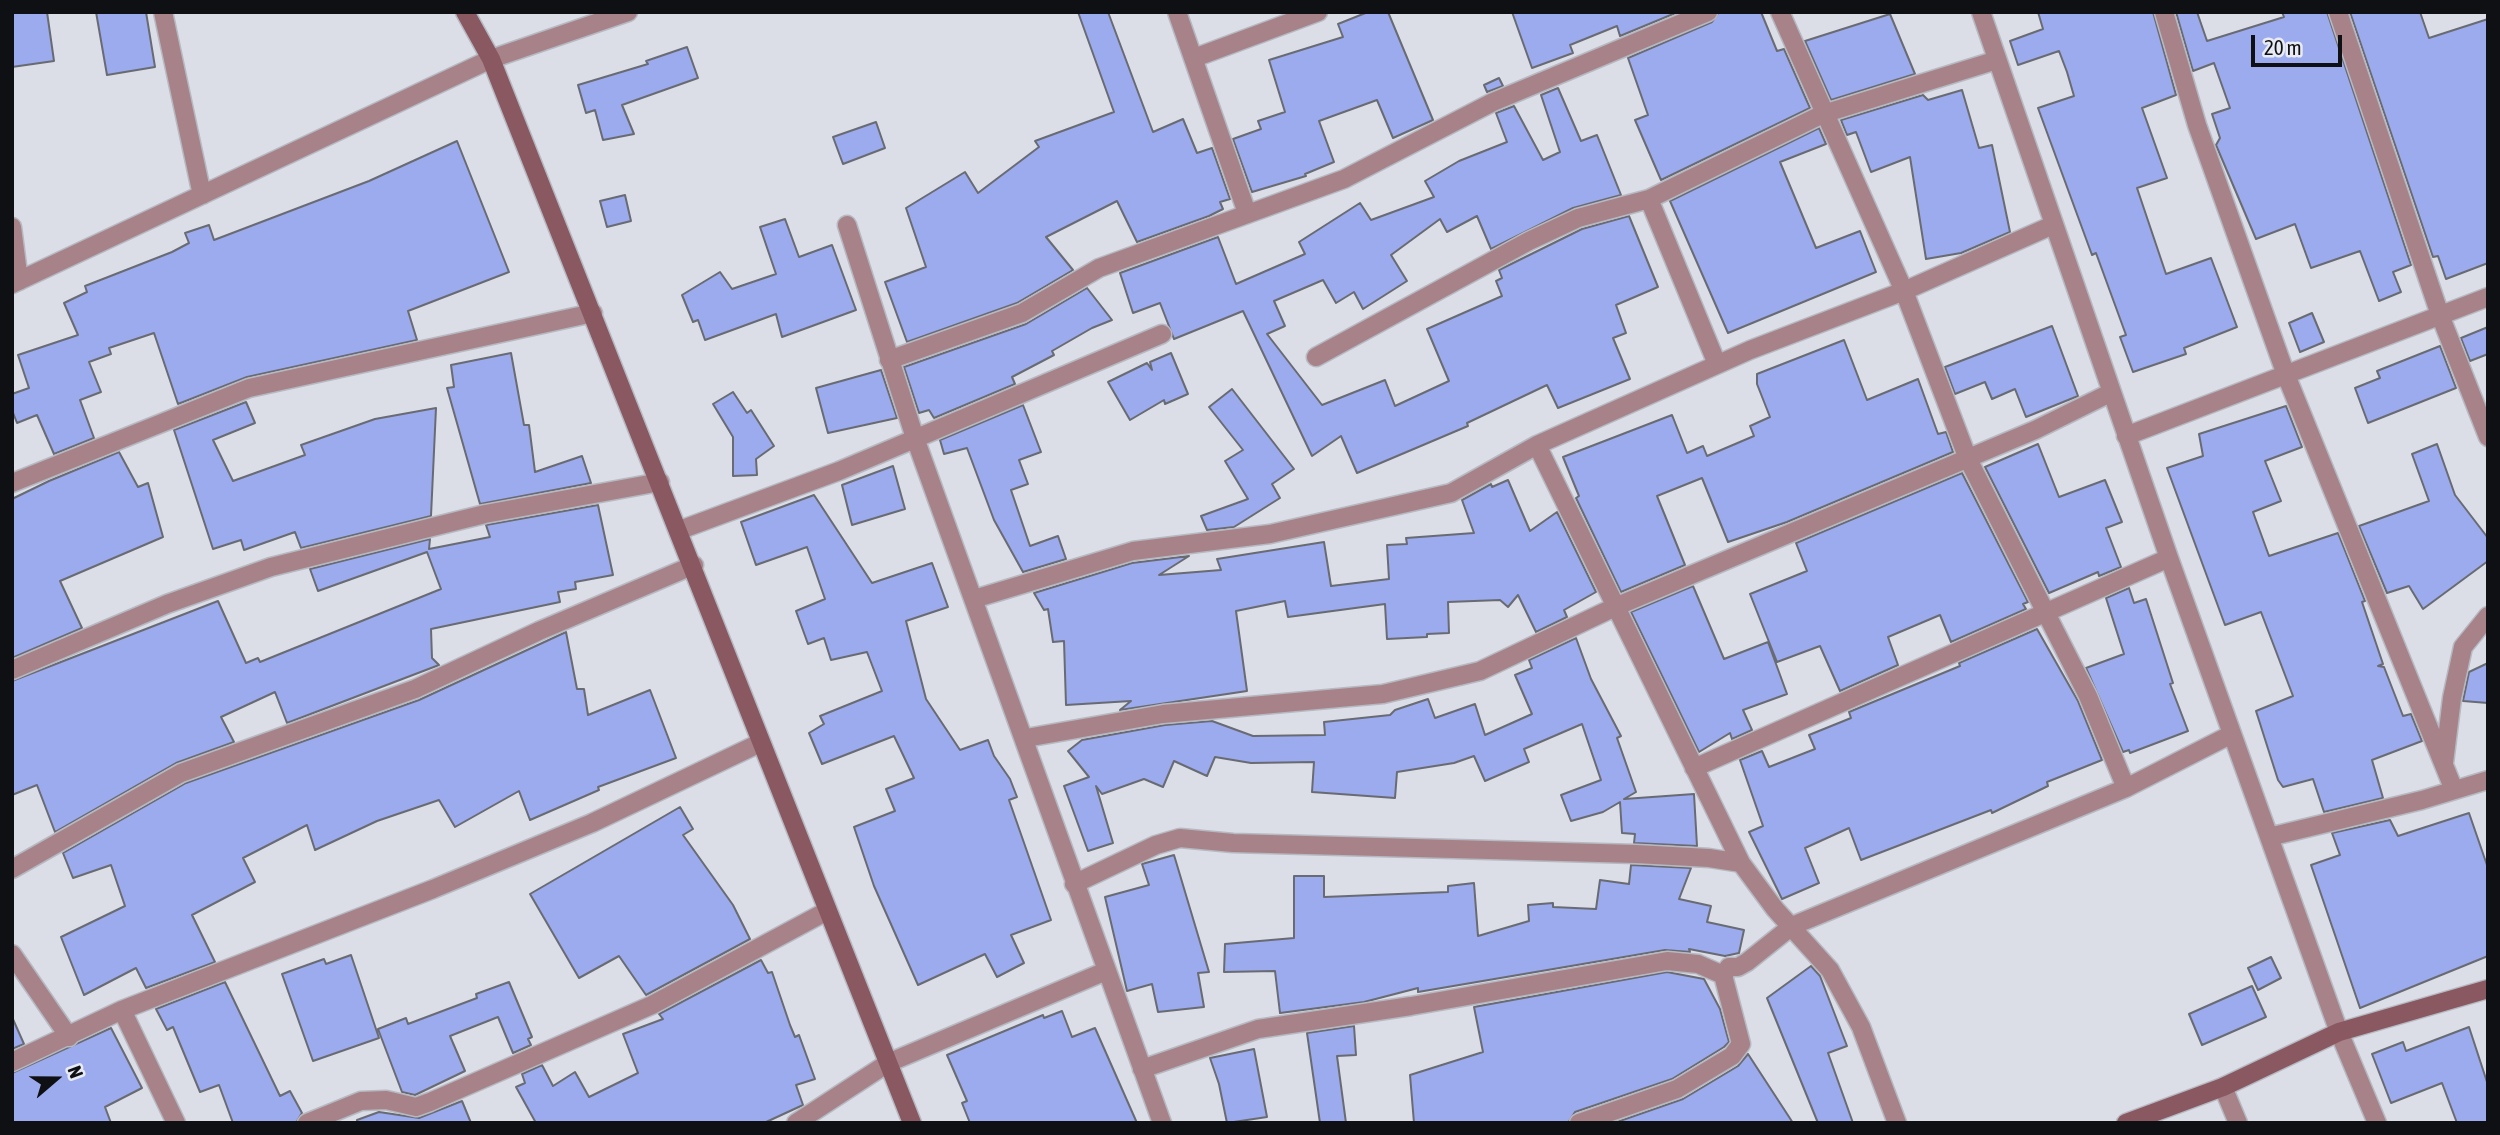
<!DOCTYPE html>
<style>
body{margin:0}
#map{position:relative;width:2500px;height:1135px;overflow:hidden;background:#dbdee7;font-family:"Asap Condensed",sans-serif}
canvas{display:block}
.frame{position:absolute;inset:0;border:14px solid #0f1013;pointer-events:none}
.north{position:absolute;left:21px;top:1044px;width:70px;height:70px;-webkit-text-stroke:5px #e8ebf4;paint-order:stroke;rotate:70deg;font-size:19px;font-weight:700;line-height:28px;text-align:center;color:#0f1013}
.north::after{content:'';display:block;margin:auto;width:24px;height:32px;background:#0f1013;clip-path:polygon(50% 0,100% 100%,50% 72%,0 100%)}
.scale{position:absolute;left:2251px;top:35px;width:91px;height:32px;box-sizing:border-box;border:4px solid #0f1013;border-top:0;padding-left:9px;font-size:21px;line-height:24px;white-space:nowrap;color:#0f1013;-webkit-text-stroke:5px #e8ebf4;paint-order:stroke}
</style>
<div id="map">
<canvas width="2500" height="1135"></canvas>
<div class="frame"></div>
<div class="north">N</div>
<div class="scale">20 m</div>
</div>
<script>
const g = document.querySelector('canvas').getContext('2d');
g.lineJoin = 'round';
function paint(path, color) { g.fillStyle = color; g.fill(path, 'evenodd'); }
const toPath = rows => new Path2D(rows.map(r => 'M' + r).join(''));
function strokePath(path, color, width, dash) { g.strokeStyle = color; g.lineWidth = width; g.lineCap = dash ? 'butt' : 'round'; g.setLineDash(dash || []); g.stroke(path); }
const building = toPath([
 [12,12,47,12,54,61,12,67,12,12],
 [96,12,146,12,155,67,107,75,96,12],
 [1078,12,1108,12,1153,132,1183,119,1197,153,1212,148,1230,199,1220,202,1223,209,1209,216,1137,242,1117,201,1046,237,1073,270,1017,303,907,342,885,282,926,267,906,208,965,172,978,193,1039,147,1035,141,1114,112,1078,12],
 [1368,12,1388,12,1433,120,1393,138,1377,100,1319,121,1334,162,1305,174,1306,176,1252,192,1233,139,1261,129,1258,121,1285,112,1269,60,1343,37,1338,24,1368,12],
 [1512,12,1678,12,1620,36,1617,26,1570,45,1573,53,1532,68,1512,12],
 [1719,12,1761,12,1777,51,1784,49,1810,108,1661,180,1635,120,1648,115,1628,58,1712,22,1719,12],
 [2038,12,2153,12,2176,95,2142,108,2167,178,2137,188,2166,274,2211,258,2237,327,2184,348,2186,354,2133,372,2120,337,2126,335,2096,253,2092,255,2038,108,2074,96,2067,72,2059,51,2018,65,2010,41,2043,29,2038,12],
 [2176,12,2197,12,2207,41,2284,17,2282,12,2327,12,2411,265,2393,272,2401,292,2379,301,2360,251,2311,268,2295,224,2256,239,2216,145,2220,138,2212,114,2230,108,2214,63,2193,71,2176,12],
 [2350,12,2420,12,2429,38,2488,19,2488,263,2446,279,2438,256,2433,257,2350,12],
 [1890,14,1915,74,1831,100,1805,41,1890,14],
 [687,47,698,78,622,105,634,134,603,140,595,110,586,113,578,85,648,64,646,61,687,47],
 [1499,78,1503,86,1487,92,1484,85,1499,78],
 [1558,88,1581,141,1597,135,1621,195,1573,208,1491,249,1477,216,1447,232,1440,219,1391,255,1407,281,1363,309,1354,292,1336,303,1323,280,1274,301,1285,326,1267,334,1322,405,1385,380,1395,406,1449,381,1427,329,1502,296,1496,281,1502,278,1499,270,1582,229,1629,216,1658,287,1616,305,1626,333,1613,338,1630,379,1558,408,1547,385,1467,423,1468,426,1357,473,1341,436,1312,456,1243,311,1174,339,1160,303,1133,313,1120,273,1218,237,1236,284,1305,254,1299,242,1360,203,1371,220,1434,197,1425,181,1459,161,1507,142,1496,113,1514,106,1543,160,1560,152,1541,95,1558,88],
 [1962,90,1979,148,1992,145,2010,232,1961,253,1926,259,1910,157,1871,172,1856,132,1847,135,1841,120,1923,95,1928,100,1962,90],
 [876,122,885,148,843,164,833,137,876,122],
 [1819,128,1826,144,1780,162,1816,248,1860,231,1876,272,1728,333,1670,201,1819,128],
 [457,141,509,272,408,311,417,340,247,377,178,404,154,333,109,348,111,354,89,362,101,392,80,400,94,438,54,454,37,415,17,423,12,410,12,394,29,388,18,355,78,335,64,303,87,292,85,286,172,252,189,243,185,233,209,225,214,240,369,181,457,141],
 [625,195,631,221,607,227,600,201,625,195],
 [785,219,799,257,832,245,856,310,782,337,776,314,705,340,698,320,693,322,682,295,720,272,732,289,776,274,760,227,785,219],
 [1087,288,1112,320,1092,328,1052,351,1054,355,1012,377,1015,384,934,418,929,410,919,413,904,367,1026,324,1087,288],
 [2312,313,2324,342,2300,352,2289,323,2312,313],
 [2052,326,2078,396,2026,417,2015,389,1992,399,1985,382,1955,394,1945,367,2052,326],
 [2488,327,2488,354,2470,361,2461,338,2488,327],
 [1844,340,1867,400,1918,379,1938,434,1946,432,1953,452,1787,522,1728,542,1702,478,1657,496,1685,565,1621,592,1576,498,1579,496,1563,457,1672,415,1687,453,1703,446,1707,456,1754,436,1750,426,1770,417,1757,384,1757,374,1844,340],
 [2440,346,2456,388,2368,423,2355,388,2380,378,2377,371,2440,346],
 [511,353,524,425,529,425,535,472,582,456,591,483,480,504,447,388,454,387,451,365,511,353],
 [1171,353,1188,394,1165,404,1164,400,1130,420,1108,382,1147,363,1152,370,1150,362,1171,353],
 [881,370,897,418,828,433,816,388,881,370],
 [1232,389,1294,469,1272,484,1280,498,1234,527,1207,530,1201,516,1248,499,1225,461,1243,450,1209,407,1232,389],
 [733,392,747,413,751,410,774,446,756,459,757,475,733,476,733,437,713,404,733,392],
 [246,402,255,423,213,440,233,481,305,455,301,445,375,419,436,408,431,516,301,548,295,532,244,550,241,540,213,549,174,430,246,402],
 [1023,405,1041,452,1019,460,1028,484,1011,490,1030,546,1058,536,1066,559,1023,572,994,520,967,448,944,454,940,440,1023,405],
 [2286,406,2302,447,2265,461,2281,501,2253,512,2269,556,2338,533,2365,601,2362,602,2383,664,2378,666,2384,667,2403,716,2411,714,2422,741,2372,760,2383,798,2324,812,2313,779,2283,787,2278,780,2256,711,2293,696,2261,612,2225,625,2167,468,2203,456,2199,434,2286,406],
 [2038,444,2059,497,2105,480,2122,522,2106,528,2121,567,2099,576,2098,572,2049,593,1985,467,2038,444],
 [2437,444,2455,495,2488,538,2488,561,2423,609,2409,586,2387,593,2359,526,2429,501,2412,454,2437,444],
 [119,452,138,487,148,483,163,537,60,581,82,628,12,658,12,499,49,481,119,452],
 [893,466,905,509,852,525,842,485,893,466],
 [1962,473,2028,602,2023,604,2026,609,1951,642,1940,615,1888,637,1898,665,1840,691,1820,646,1777,662,1750,594,1807,571,1796,543,1962,473],
 [1508,480,1530,531,1557,512,1596,592,1564,610,1567,617,1536,632,1518,595,1508,607,1500,600,1448,602,1449,633,1427,634,1427,637,1387,639,1385,604,1288,617,1285,601,1236,611,1247,691,1120,710,1131,701,1066,705,1064,641,1053,642,1048,609,1044,610,1034,593,1132,563,1189,556,1159,575,1221,570,1217,559,1324,542,1331,586,1389,579,1387,545,1407,544,1406,538,1474,533,1462,500,1491,484,1492,487,1508,480],
 [814,495,872,583,932,563,948,607,906,621,926,699,960,750,988,740,994,756,1010,779,1017,797,1009,800,1051,920,1011,935,1024,963,997,977,985,954,918,985,874,886,854,827,895,811,886,789,914,778,894,736,822,764,809,733,824,724,820,716,882,691,867,652,831,660,824,638,808,644,796,611,825,599,807,547,756,565,741,522,814,495],
 [598,505,613,575,575,582,576,589,558,592,560,602,431,629,432,658,439,665,287,723,275,692,221,717,234,742,176,763,55,832,37,785,12,795,12,681,218,601,246,663,258,658,260,662,441,589,427,552,318,591,310,569,430,539,429,549,490,537,486,525,598,505],
 [1693,586,1724,659,1768,642,1787,694,1743,710,1752,730,1732,739,1730,733,1699,752,1631,612,1693,586],
 [2129,588,2134,603,2146,599,2173,683,2170,684,2188,731,2130,753,2129,750,2123,752,2086,668,2124,654,2106,598,2129,588],
 [2037,629,2078,701,2102,760,2047,782,2048,786,1992,813,1991,810,1861,860,1849,828,1805,848,1819,883,1782,899,1749,832,1763,826,1740,760,1762,751,1769,767,1815,749,1809,735,1851,718,1849,712,1960,666,1959,663,2037,629],
 [566,632,577,689,584,689,588,715,650,690,676,758,598,787,599,790,530,820,519,791,455,827,439,800,377,821,315,850,307,825,243,858,255,882,192,915,215,962,146,988,136,968,84,995,61,937,125,906,111,865,73,878,63,853,186,783,419,700,566,632],
 [1576,638,1591,679,1621,736,1617,738,1636,792,1624,799,1694,794,1697,846,1634,843,1635,834,1622,833,1620,802,1603,812,1571,821,1561,795,1601,780,1582,724,1524,749,1529,762,1485,781,1474,756,1454,763,1397,772,1395,798,1312,792,1314,762,1251,763,1215,757,1207,776,1174,761,1163,787,1144,779,1102,794,1096,786,1113,843,1088,851,1064,786,1089,777,1068,751,1082,740,1165,725,1212,721,1253,736,1325,735,1324,722,1390,715,1395,710,1428,699,1435,718,1475,704,1485,735,1532,714,1515,675,1532,668,1529,660,1576,638],
 [2488,663,2488,703,2463,701,2469,672,2488,663],
 [680,807,693,829,683,835,733,905,750,939,646,995,619,956,579,978,530,894,680,807],
 [2469,813,2488,868,2488,956,2360,1008,2311,865,2340,855,2332,833,2390,820,2398,836,2469,813],
 [1174,855,1209,972,1198,973,1204,1007,1158,1012,1152,984,1127,991,1105,897,1149,885,1142,864,1174,855],
 [1631,865,1691,868,1679,899,1711,906,1707,922,1744,930,1739,953,1725,956,1689,949,1690,952,1665,950,1418,992,1418,988,1364,1002,1280,1013,1275,971,1224,972,1225,944,1294,938,1294,876,1324,876,1324,897,1448,892,1448,886,1474,883,1478,936,1529,921,1528,905,1553,903,1553,907,1596,909,1600,880,1629,884,1631,865],
 [351,955,379,1038,313,1061,282,974,324,959,326,964,351,955],
 [2271,957,2281,978,2258,990,2248,968,2271,957],
 [761,960,768,973,772,972,790,1025,795,1037,799,1035,815,1079,796,1085,803,1105,764,1123,536,1123,516,1087,525,1083,522,1074,542,1065,553,1086,575,1072,589,1097,638,1073,623,1034,663,1019,659,1014,761,960],
 [1811,966,1820,976,1847,1046,1828,1053,1853,1123,1818,1123,1767,998,1811,966],
 [1667,972,1704,979,1720,1009,1729,1042,1724,1047,1672,1079,1575,1112,1568,1123,1414,1123,1410,1075,1483,1052,1474,1007,1667,972],
 [225,982,280,1096,290,1091,302,1113,296,1123,233,1123,219,1085,200,1092,173,1027,167,1030,156,1009,225,982],
 [509,982,532,1037,528,1039,531,1045,513,1053,498,1017,450,1036,465,1071,415,1095,402,1092,378,1029,406,1018,408,1024,477,998,476,994,509,982],
 [2252,986,2266,1017,2202,1045,2189,1014,2252,986],
 [1062,1011,1072,1037,1095,1028,1137,1123,970,1123,962,1103,967,1101,947,1055,1043,1015,1044,1018,1062,1011],
 [12,1017,24,1044,12,1049,12,1017],
 [1354,1026,1356,1055,1337,1056,1346,1123,1320,1123,1307,1033,1354,1026],
 [2469,1027,2488,1085,2488,1123,2457,1123,2442,1083,2391,1103,2372,1054,2403,1042,2406,1051,2469,1027],
 [111,1028,142,1088,105,1107,111,1123,12,1123,12,1073,111,1028],
 [1254,1049,1267,1117,1227,1123,1219,1084,1210,1058,1254,1049],
 [1748,1054,1793,1123,1614,1123,1683,1099,1738,1066,1748,1054],
 [462,1101,471,1123,357,1123,357,1120,379,1112,419,1118,462,1101]
]);
const street = toPath([
 [163,12,202,195],
 [1177,12,1247,213],
 [1780,12,1904,291,1968,459,2088,696,2126,788],
 [1981,12,2169,558,2339,1032,2377,1123],
 [2164,12,2197,125,2286,375,2454,790],
 [2338,12,2440,315,2488,437],
 [1194,58,1318,12],
 [1649,199,1717,364],
 [847,225,915,438,1162,1123],
 [12,227,19,281],
 [12,284,491,59,628,12],
 [1316,357,1529,241,1578,218,1649,199,1823,114,1997,60],
 [889,360,1022,313,1099,268,1344,179,1493,102,1708,12],
 [2126,436,2488,297],
 [1537,445,1741,863,1775,909,1830,970,1861,1027,1897,1123],
 [12,483,249,388,593,313],
 [680,530,839,471,1162,334],
 [974,599,1133,551,1270,534,1451,493,1537,445,1750,350,1904,291,2053,225],
 [12,670,167,604,271,567,485,514,660,482],
 [1026,738,1163,714,1383,694,1480,671,1615,607,2035,430,2110,393],
 [2444,763,2452,698,2463,647,2488,616],
 [1694,768,2169,558],
 [2269,837,2422,800,2488,780],
 [12,869,181,773,415,689,539,631,694,565],
 [1074,884,1156,845,1180,838,1233,843,1636,854,1709,858,1741,863],
 [12,954,69,1037],
 [1723,975,1729,967,1738,967,1747,962,1792,926,2126,788,2232,734],
 [122,1010,176,1123],
 [12,1062,122,1010,433,889,592,823,760,743],
 [1142,1069,1258,1029,1411,1006,1667,961,1698,964,1723,975],
 [2223,1087,2238,1123],
 [307,1123,361,1101,386,1100,416,1107,430,1102,652,1005,827,911],
 [796,1123,888,1063,1106,971],
 [1579,1123,1677,1089,1732,1056,1741,1044,1723,975]
]);
const secondary = toPath([
 [465,12,491,59,912,1123],
 [2126,1123,2223,1087,2339,1032,2488,989]
]);
paint(building, '#9caaee');
strokePath(building, '#696b73', 2);
strokePath(street, '#b6b9c1', 21);
strokePath(secondary, '#b6b9c1', 21);
strokePath(street, '#a78389', 18);
strokePath(secondary, '#8a5861', 18);
</script>
